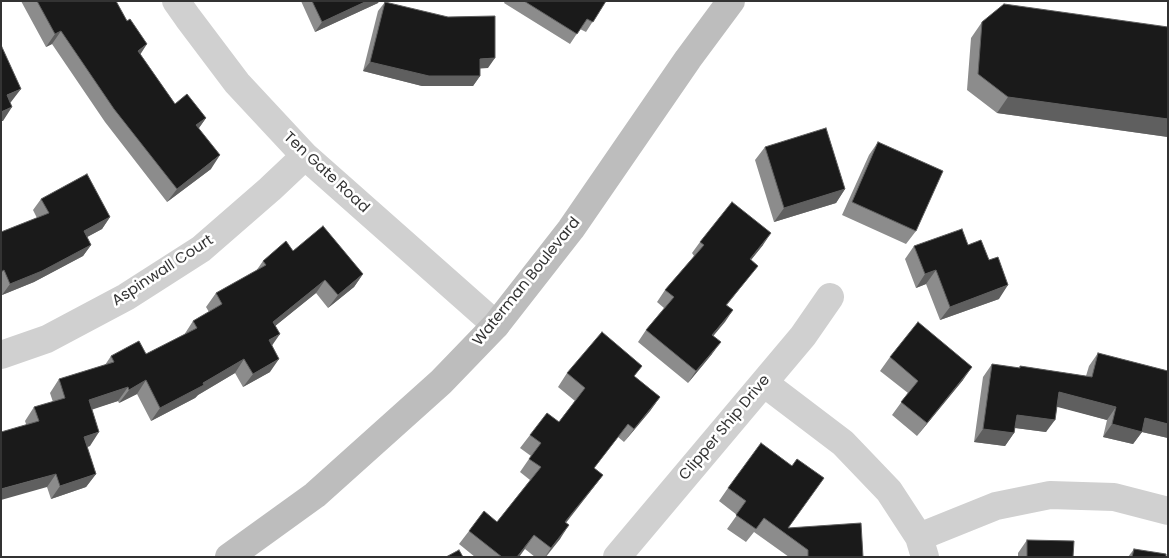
<!DOCTYPE html>
<style>
body{margin:0}
#map{position:relative;width:1169px;height:558px;overflow:hidden;background:#fff;font-family:Poppins,sans-serif}
canvas{display:block}
.frame{position:absolute;inset:0;border:2px solid #333;pointer-events:none}
</style>
<div id="map">
<canvas width="1169" height="558"></canvas>
<div class="frame"></div>
</div>
<script>
const g = document.querySelector('canvas').getContext('2d');
g.lineJoin = 'round';
const toPath = rows => new Path2D(rows.map(r => 'M' + r).join(''));
function strokePath(path, color, width, dash) { g.strokeStyle = color; g.lineWidth = width; g.lineCap = dash ? 'butt' : 'round'; g.setLineDash(dash || []); g.stroke(path); }
function paint(path, color) { g.fillStyle = color; g.fill(path, 'evenodd'); }
function label(font, color, halo, rows, align = 'center') {
  g.font = font + ' Poppins,sans-serif'; g.lineWidth = 5; g.setLineDash([]); g.textBaseline = 'middle'; g.strokeStyle = halo; g.fillStyle = color; for (const [text, x, y, turn = 0] of rows) {
    g.save(); g.translate(x, y); g.rotate((+turn || 0) * Math.PI / 180); g.textAlign = isNaN(turn) ? turn : align; if (halo) g.strokeText(text, 0, 0); g.fillText(text, 0, 0); g.restore();
  }
}
const street = toPath([
 [176,1,188,18,237,83,305,156,496,325],
 [1,355,47,339,126,297,201,249,270,189,305,156],
 [764,383,843,443,889,491,919,537,925,557],
 [919,537,996,506,1050,495,1114,497,1168,511],
 [617,557,803,336,830,297]
]);
const secondary = toPath([
 [229,557,315,495,441,382,496,325,571,229,688,59,731,1]
]);
const wall = toPath([
 [21,1,116,1,140,54,175,104,206,118,199,128,211,169,167,202,105,122,52,44,46,47],
 [301,1,379,1,378,3,315,32],
 [505,1,606,1,586,32,580,29,570,44,504,3],
 [385,2,488,68,480,68,480,76,473,86,422,86,363,71,378,11],
 [982,22,1168,27,1168,137,997,113,967,90,971,38],
 [878,142,916,231,906,244,842,215,869,155],
 [765,147,845,189,836,203,774,222,755,160],
 [41,199,110,217,102,229,87,237,91,245,83,256,34,282,2,295,1,294,1,232,37,218,33,210],
 [700,242,763,245,751,260,749,277,727,305,733,310,713,336,712,354,688,383,638,342,646,330,664,308,657,302,665,290,694,256,692,253],
 [968,245,989,260,999,299,940,320,926,284,916,288,905,259,914,246],
 [293,251,363,274,354,287,328,308,316,293,275,326,272,346,270,372,243,387,235,373,198,395,195,398,151,421,137,394,119,403,118,401,92,409,90,446,87,447,96,474,86,487,51,499,25,421,34,407,53,402,50,393,59,379,105,365,111,356,146,354,184,335,193,321,209,312,206,307,216,293,256,271,263,261],
 [1098,353,1168,371,1168,438,1142,432,1133,444,1103,437,1107,420,1057,406,1046,432,1015,428,1014,433,1005,446,974,442,983,377,992,364,1019,368,1020,366,1086,376,1089,366],
 [890,357,963,380,917,436,892,415,908,393,880,371],
 [642,366,634,376,660,397,650,411,624,442,618,437,594,468,603,475,593,488,566,523,560,539,546,557,535,557,525,549,519,557,475,557,459,544,469,531,497,522,530,480,520,472,531,456,520,448,530,435,559,422,575,401,558,387,567,373],
 [728,488,788,528,863,557,789,557,754,532,746,542,727,529,737,515,719,501],
 [1027,540,1073,557,1018,557,1018,553],
 [1134,549,1166,557,1128,557]
]);
const shadedWall = toPath([
 [367,1,379,1,378,3,315,32,322,22],
 [61,31,52,44,46,47,55,34],
 [147,44,138,58,138,51],
 [495,58,488,68,473,69,480,59],
 [370,62,480,76,473,86,422,86,363,71],
 [21,89,11,102,1,107,7,95],
 [1008,97,1168,119,1168,137,997,113],
 [12,107,3,121,1,121,1,112],
 [206,118,196,132,196,125],
 [220,155,211,169,167,202,177,189],
 [845,189,836,203,774,222,784,208],
 [110,217,102,229,76,243,84,231],
 [771,233,763,245,742,271,750,259],
 [91,245,83,256,34,282,2,295,10,284],
 [936,270,926,284,916,288,925,274],
 [363,274,354,287,328,308,338,295],
 [325,280,316,293,264,335,273,322],
 [1008,285,999,299,940,320,950,307],
 [733,310,725,322,704,347,712,335],
 [280,334,271,347,269,340],
 [721,342,712,354,688,383,696,371],
 [244,359,235,373,198,395,195,398,151,421,160,408],
 [279,359,270,372,243,387,253,374],
 [972,367,963,380,917,436,927,423],
 [146,380,137,394,119,403,129,390],
 [128,387,118,401,79,414,89,400],
 [1059,392,1116,407,1107,420,1050,405],
 [660,397,650,411,624,442,634,429],
 [1017,415,1055,420,1046,432,1008,427],
 [1145,418,1168,424,1168,438,1142,432,1133,444,1103,437,1112,424],
 [983,429,1014,433,1005,446,974,442],
 [99,432,90,446,75,451,84,437],
 [56,474,47,487,1,500,1,489],
 [96,474,86,487,51,499,60,486],
 [603,475,593,488,556,535,565,522],
 [569,525,560,539,545,557,551,548],
 [534,535,519,557,517,557]
]);
const building = toPath([
 [37,1,116,1,127,21,130,19,147,44,138,51,175,104,187,94,206,118,196,125,220,155,177,189,114,109,61,31,55,34,37,1],
 [312,1,367,1,322,22,312,1],
 [524,1,606,1,593,22,587,19,577,34,524,1],
 [385,2,448,17,495,16,495,58,480,59,480,76,429,76,370,62,385,2],
 [1004,4,1168,27,1168,119,1008,97,978,74,982,22,1004,4],
 [1,45,21,89,7,95,12,107,1,112,1,45],
 [826,128,845,189,784,208,765,147,826,128],
 [878,142,943,171,916,231,852,202,878,142],
 [87,174,110,217,84,231,91,245,42,271,10,284,4,270,1,272,1,232,49,213,41,199,87,174],
 [732,202,771,233,750,259,758,266,726,305,733,310,712,335,721,342,696,371,646,330,674,297,665,290,704,245,700,242,732,202],
 [323,226,363,274,338,295,325,280,273,322,280,334,269,340,279,359,253,374,244,359,203,383,204,385,160,408,146,380,129,390,128,387,89,400,99,432,84,437,96,474,60,486,56,474,1,489,1,432,39,421,34,407,65,398,59,379,114,362,111,356,139,341,146,354,197,328,193,321,222,304,216,293,266,265,263,261,286,241,293,251,323,226],
 [962,229,968,245,981,240,989,260,998,257,1008,285,950,307,936,270,925,274,914,246,962,229],
 [918,322,972,367,927,423,901,402,918,381,890,357,918,322],
 [602,332,642,366,634,376,660,397,634,429,628,424,594,468,603,475,565,522,569,525,551,548,534,535,517,557,502,557,469,531,484,511,497,522,541,467,529,459,541,443,530,435,547,413,559,422,585,388,567,373,602,332],
 [1098,353,1168,371,1168,424,1145,418,1142,432,1112,424,1116,407,1059,392,1055,420,1017,415,1014,433,983,429,992,364,1020,368,1020,366,1092,377,1098,353],
 [761,443,792,466,797,459,824,478,788,528,861,523,863,557,808,557,808,550,764,518,756,529,736,515,746,501,728,488,761,443],
 [1027,540,1074,541,1073,557,1027,557,1027,540],
 [1134,549,1166,554,1166,557,1132,557,1134,549],
 [459,550,463,557,446,557,459,550]
]);
const streetNames = [
 ["Ten Gate Road",326,173,43],
 ["Aspinwall Court",163,271,-33],
 ["Waterman Boulevard",527,282,-51],
 ["Clipper Ship Drive",725,428,-50]
];
strokePath(street, '#d0d0d0', 28);
strokePath(secondary, '#bdbdbd', 28);
paint(wall, '#8c8c8c');
paint(shadedWall, '#5f5f5f');
paint(building, '#1a1a1a');
strokePath(building, '#5f5f5f', 1);
label('15px', '#333', '#fff', streetNames);
</script>
